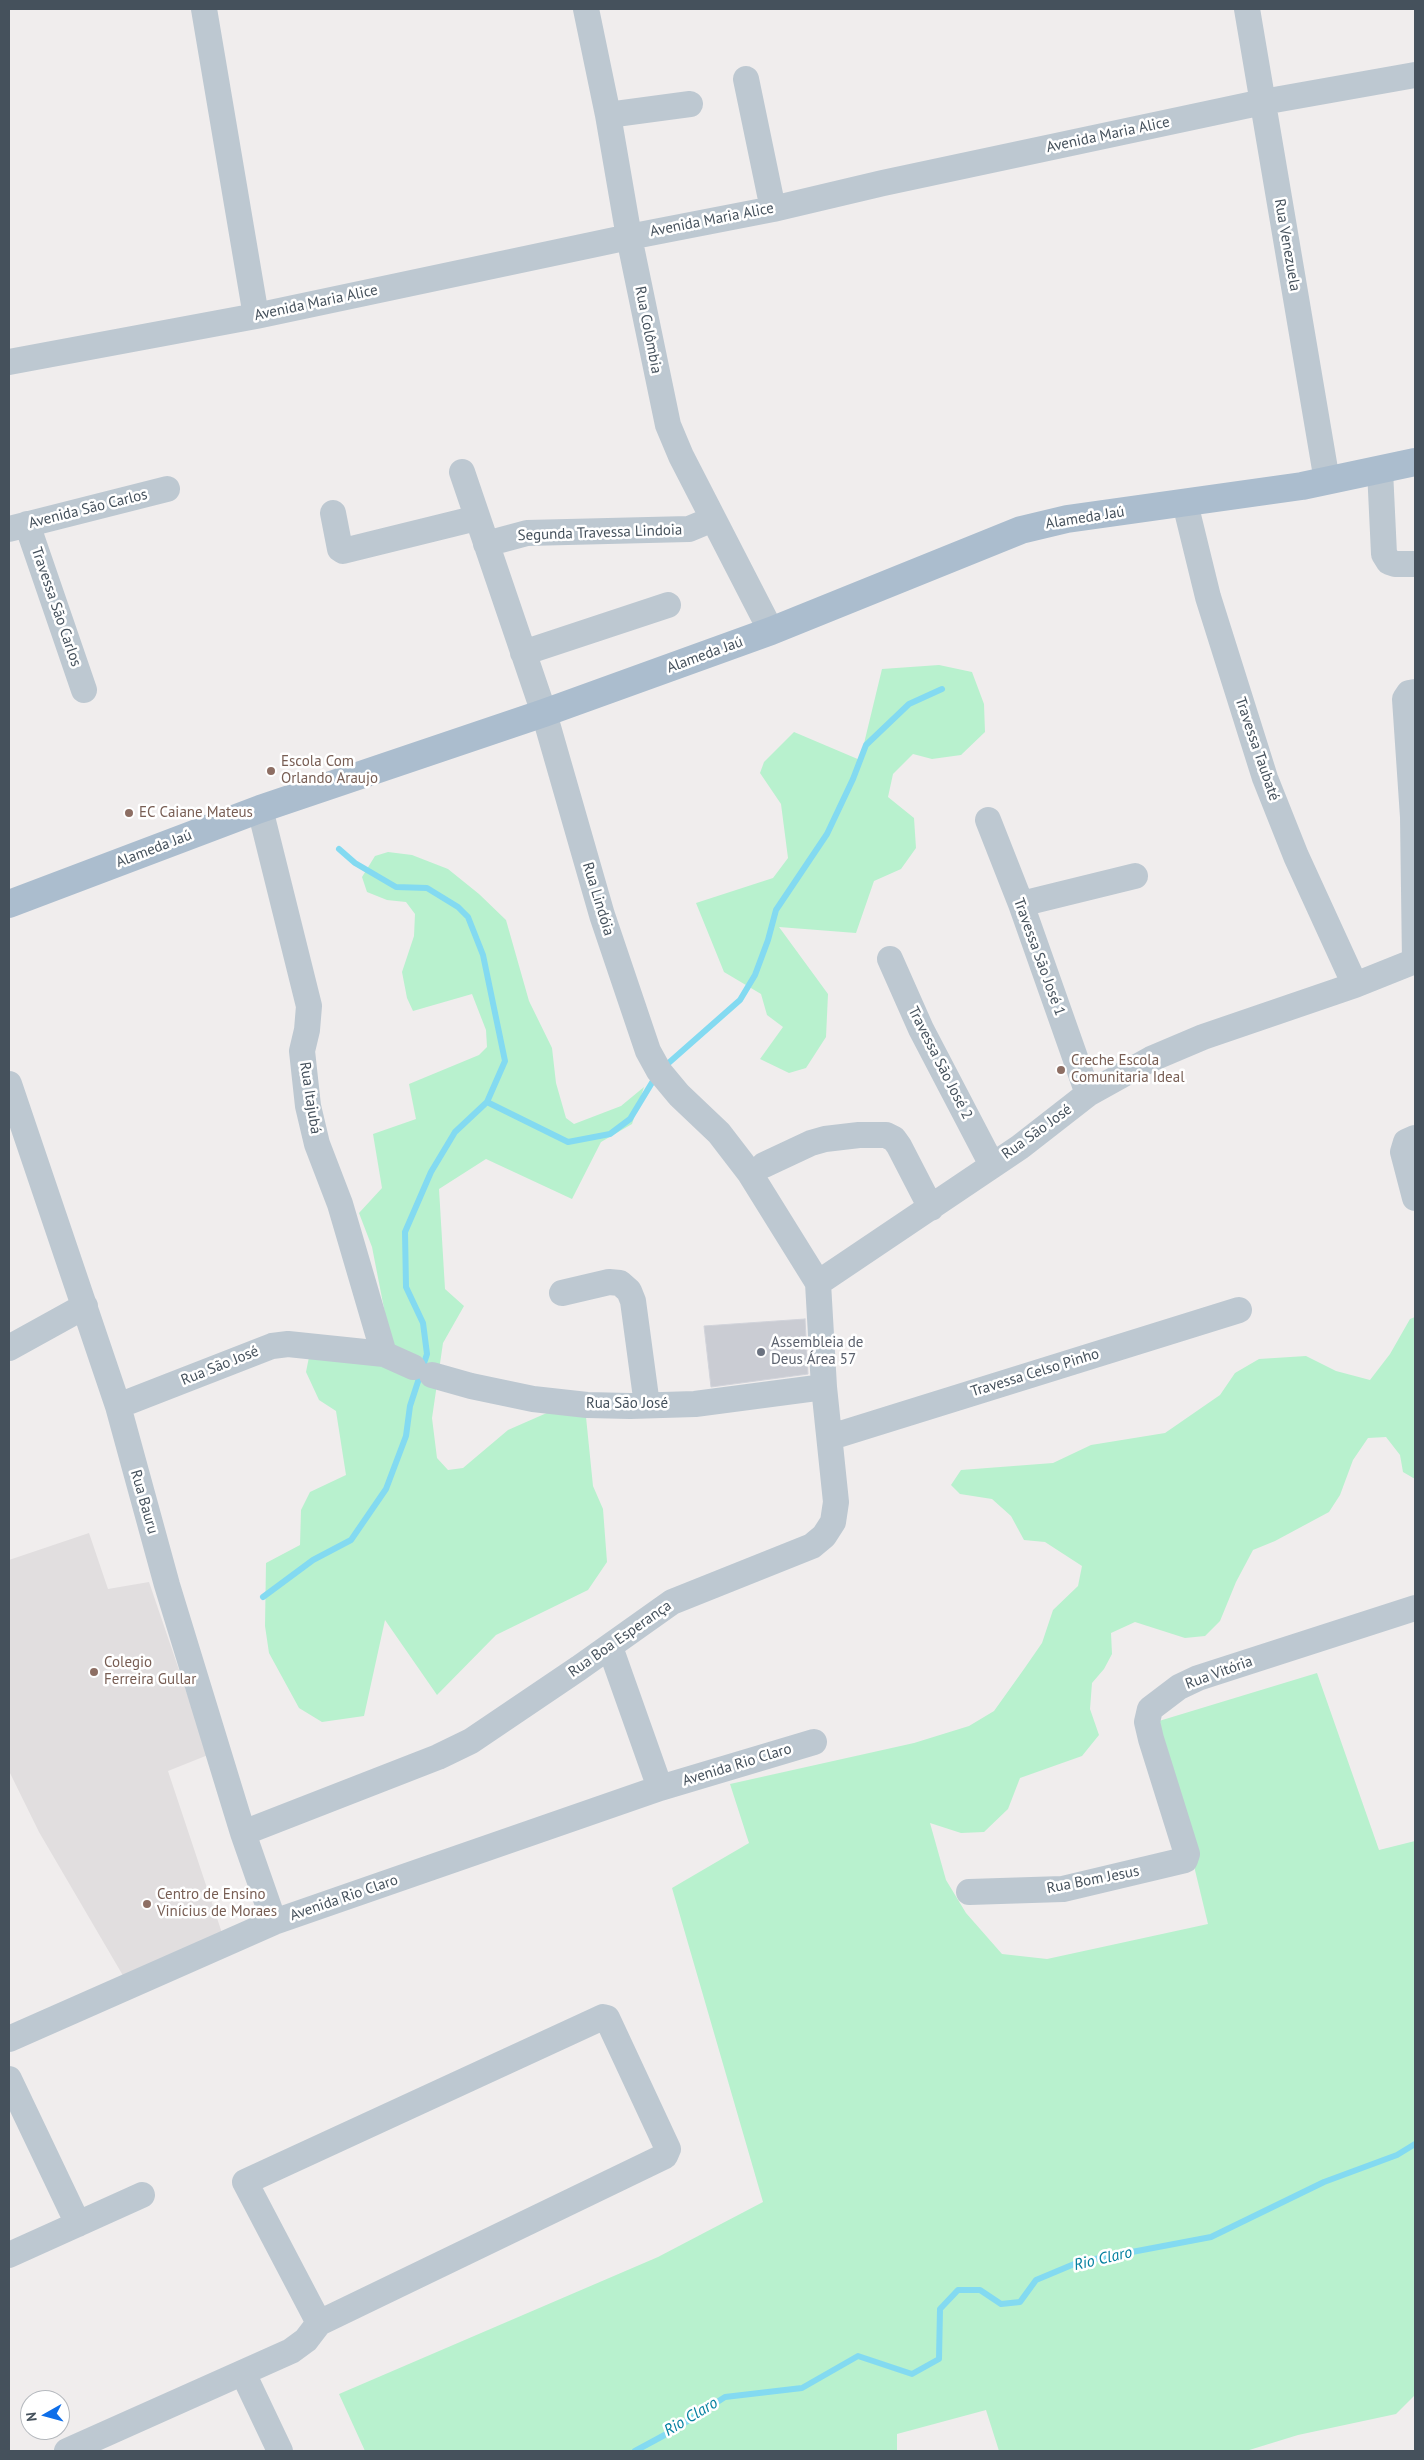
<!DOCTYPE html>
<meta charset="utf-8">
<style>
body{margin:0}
#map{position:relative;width:1424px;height:2460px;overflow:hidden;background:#f0eded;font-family:"PT Sans",sans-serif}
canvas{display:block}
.frame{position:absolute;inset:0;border:10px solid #45515c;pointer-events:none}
.north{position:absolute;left:20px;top:2390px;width:50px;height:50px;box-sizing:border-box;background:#fff;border:1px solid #b5b9be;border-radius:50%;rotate:263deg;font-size:14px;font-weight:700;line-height:20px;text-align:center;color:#45515c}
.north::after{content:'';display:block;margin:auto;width:18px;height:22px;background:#0e6ee9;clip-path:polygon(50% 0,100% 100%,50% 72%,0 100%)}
</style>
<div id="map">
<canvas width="1424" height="2460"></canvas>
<div class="frame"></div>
<div class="north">N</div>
</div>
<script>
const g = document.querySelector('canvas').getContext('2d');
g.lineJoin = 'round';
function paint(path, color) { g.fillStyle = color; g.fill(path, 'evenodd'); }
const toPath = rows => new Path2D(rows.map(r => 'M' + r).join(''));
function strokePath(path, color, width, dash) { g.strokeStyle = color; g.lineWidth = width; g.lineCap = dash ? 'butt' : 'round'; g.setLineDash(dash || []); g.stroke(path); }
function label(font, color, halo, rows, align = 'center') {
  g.font = font + ' "PT Sans",sans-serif'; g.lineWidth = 5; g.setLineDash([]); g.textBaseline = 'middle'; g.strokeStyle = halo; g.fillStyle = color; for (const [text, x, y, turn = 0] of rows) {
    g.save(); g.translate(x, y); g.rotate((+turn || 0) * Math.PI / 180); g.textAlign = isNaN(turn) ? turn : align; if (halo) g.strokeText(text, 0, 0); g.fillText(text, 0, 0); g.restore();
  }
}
const education = toPath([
 [89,1533,108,1589,149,1582,208,1755,168,1771,223,1936,125,1979,39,1832,9,1771,9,1560]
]);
const green = toPath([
 [939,665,972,672,984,704,985,732,961,755,932,759,913,754,893,774,888,797,914,818,916,848,901,869,874,881,856,933,779,927,828,994,826,1037,806,1068,789,1073,760,1059,783,1027,767,1015,761,994,724,972,696,903,773,878,788,858,781,804,760,773,764,762,794,732,860,760,882,669],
 [388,852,412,855,448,869,479,894,506,920,529,1001,552,1048,556,1083,566,1118,574,1124,621,1106,644,1087,632,1124,601,1142,572,1199,486,1159,439,1189,445,1289,464,1306,443,1343,432,1418,437,1458,448,1470,463,1468,508,1430,549,1412,586,1417,593,1486,603,1509,607,1562,588,1590,496,1635,437,1695,385,1620,364,1716,322,1722,299,1708,269,1653,265,1626,266,1563,300,1545,301,1510,310,1492,346,1475,336,1411,319,1400,306,1372,309,1357,390,1339,372,1247,359,1213,382,1188,373,1134,416,1119,409,1084,479,1055,487,1047,486,1030,472,994,413,1011,407,998,402,972,414,936,415,914,406,902,387,900,367,892,362,877,375,856],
 [1415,1317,1415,1479,1403,1472,1400,1455,1386,1437,1368,1438,1353,1460,1340,1495,1329,1512,1275,1541,1253,1550,1236,1582,1220,1621,1205,1636,1185,1638,1135,1622,1111,1633,1112,1654,1104,1669,1092,1683,1090,1709,1099,1735,1082,1756,1020,1778,1008,1809,984,1832,961,1833,930,1823,946,1880,966,1913,1002,1954,1047,1959,1208,1924,1159,1721,1317,1673,1379,1850,1415,1841,1415,2395,1396,2414,1298,2435,1246,2451,999,2451,986,2410,897,2434,897,2451,365,2451,339,2394,658,2257,763,2202,672,1888,749,1843,730,1784,914,1743,969,1726,994,1711,1024,1669,1042,1643,1053,1610,1078,1586,1082,1566,1045,1542,1024,1540,1011,1516,992,1499,960,1494,951,1485,961,1470,1053,1463,1091,1445,1165,1433,1220,1395,1235,1373,1259,1359,1306,1356,1336,1371,1370,1380,1390,1354,1410,1319]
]);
const stream = toPath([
 [664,1067,740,1000,755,975,768,940,776,910,827,834,853,779,866,745,909,704,942,689],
 [487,1102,568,1142,610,1134,630,1119,656,1076],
 [263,1597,313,1560,351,1540,386,1489,406,1436,410,1406,427,1354,423,1323,406,1287,405,1232,431,1172,455,1132,487,1102,505,1061,483,955,468,917,458,907,427,888,396,887,355,863,339,849],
 [635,2451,672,2431,725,2397,802,2388,858,2356,912,2374,939,2359,940,2309,958,2290,980,2290,1001,2304,1020,2302,1036,2280,1079,2262,1211,2237,1324,2182,1397,2155,1415,2144]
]);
const building = toPath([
 [805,1319,808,1374,711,1387,704,1326,805,1319]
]);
const minor = toPath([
 [204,9,256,316],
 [586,9,608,115,629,237,668,425,681,456,771,631],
 [1247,9,1327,481],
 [746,79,773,209],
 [608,115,690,104],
 [9,362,256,316,629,237,773,209,883,183,1263,102,1415,75],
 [1380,470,1384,554,1389,562,1395,564,1415,564],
 [1185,503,1208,597,1265,778,1296,856,1355,985],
 [333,513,340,549,343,551,477,518],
 [27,524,84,690],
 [9,529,167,489],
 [486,544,527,533,689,529,713,519],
 [523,653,668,605],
 [1415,692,1409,693,1405,699,1413,817,1415,962],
 [260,809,309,1006,307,1030,302,1051,308,1106,317,1144,340,1204,384,1354],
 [988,820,1021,904,1088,1094],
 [1021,904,1135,876],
 [890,959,921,1029,992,1165],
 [9,1084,118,1406,167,1585,243,1833,274,1922],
 [1415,1138,1406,1142,1403,1152,1415,1198],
 [764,1165,811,1143,825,1139,859,1135,886,1135,894,1139,899,1146,931,1208],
 [818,1283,1020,1147,1088,1094,1151,1059,1203,1037,1355,985,1415,961],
 [562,1293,609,1282,620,1283,629,1291,633,1301,647,1405],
 [9,1348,85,1306],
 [432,1375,471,1386,533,1399,587,1405,630,1406,695,1404,824,1387],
 [118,1406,272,1346,288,1344,384,1354,413,1367],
 [831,1437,1239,1310],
 [610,1647,660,1788],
 [243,1833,438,1757,471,1741,579,1668,672,1602,812,1546,824,1536,833,1522,836,1502,824,1387,818,1283,749,1172,719,1133,679,1095,659,1071,648,1051,602,915,544,713,462,472],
 [969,1892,1063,1889,1185,1860,1187,1854,1151,1739,1147,1722,1150,1709,1179,1687,1198,1678,1415,1608],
 [9,2039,274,1922,660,1788,814,1742],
 [9,2079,78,2224],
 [9,2255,142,2195],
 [243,2373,280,2451],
 [67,2451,291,2351,306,2340,319,2323,665,2156,668,2149,607,2018,603,2017,245,2182,319,2323]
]);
const major = toPath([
 [9,904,260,809,544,713,771,631,1021,530,1067,519,1302,486,1415,462]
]);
const markers = [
 [271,771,5,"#8d6e63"],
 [129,813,5,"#8d6e63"],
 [1061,1070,5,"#8d6e63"],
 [761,1352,5,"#6b7280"],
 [94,1672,5,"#8d6e63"],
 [147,1904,5,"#8d6e63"]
];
const streetNames = [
 ["Avenida Maria Alice",1108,135,-12],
 ["Avenida Maria Alice",712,220,-11],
 ["Rua Venezuela",1287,245,80],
 ["Avenida Maria Alice",316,303,-12],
 ["Rua Colômbia",648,330,79],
 ["Avenida São Carlos",88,509,-14],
 ["Alameda Jaú",1085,518,-9],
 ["Segunda Travessa Lindoia",600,533,-2],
 ["Travessa São Carlos",56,607,71],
 ["Alameda Jaú",705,655,-20],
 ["Travessa Taubaté",1257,749,71],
 ["Alameda Jaú",154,849,-21],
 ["Rua Lindóia",598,899,73],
 ["Travessa São José 1",1039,957,70],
 ["Travessa São José 2",940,1063,63],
 ["Rua Itajubá",310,1098,81],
 ["Rua São José",1037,1132,-36],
 ["Rua São José",220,1366,-22],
 ["Travessa Celso Pinho",1035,1373,-17],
 ["Rua São José",627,1404],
 ["Rua Bauru",144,1502,74],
 ["Rua Boa Esperança",620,1639,-35],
 ["Rua Vitória",1219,1673,-20],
 ["Avenida Rio Claro",737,1765,-17],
 ["Rua Bom Jesus",1093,1880,-11],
 ["Avenida Rio Claro",344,1898,-19]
];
const educationNames = [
 ["Escola Com",281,762],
 ["Orlando Araujo",281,779],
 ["EC Caiane Mateus",139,813],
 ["Creche Escola",1071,1061],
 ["Comunitaria Ideal",1071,1078],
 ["Colegio",104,1663],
 ["Ferreira Gullar",104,1680],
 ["Centro de Ensino",157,1895],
 ["Vinícius de Moraes",157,1912]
];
const worshipNames = [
 ["Assembleia de",771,1343],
 ["Deus Área 57",771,1360]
];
const waterNames = [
 ["Rio Claro",1103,2259,-13],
 ["Rio Claro",691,2417,-31]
];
paint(education, '#e1dedf');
paint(green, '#b8f1ce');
strokePath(stream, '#83daf1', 6);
paint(building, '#caccd3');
strokePath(building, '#d1d3da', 1);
strokePath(minor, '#bdc8d1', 26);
strokePath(major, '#abbdce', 28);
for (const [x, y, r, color] of markers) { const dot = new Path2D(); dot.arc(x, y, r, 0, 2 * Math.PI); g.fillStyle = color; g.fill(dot); strokePath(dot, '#fff', 2); }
label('15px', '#45515c', '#fff', streetNames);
label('15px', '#785e54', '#fff', educationNames, 'left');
label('15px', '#5b616d', '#fff', worshipNames, 'left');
label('italic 16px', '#0580a0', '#fff', waterNames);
</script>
